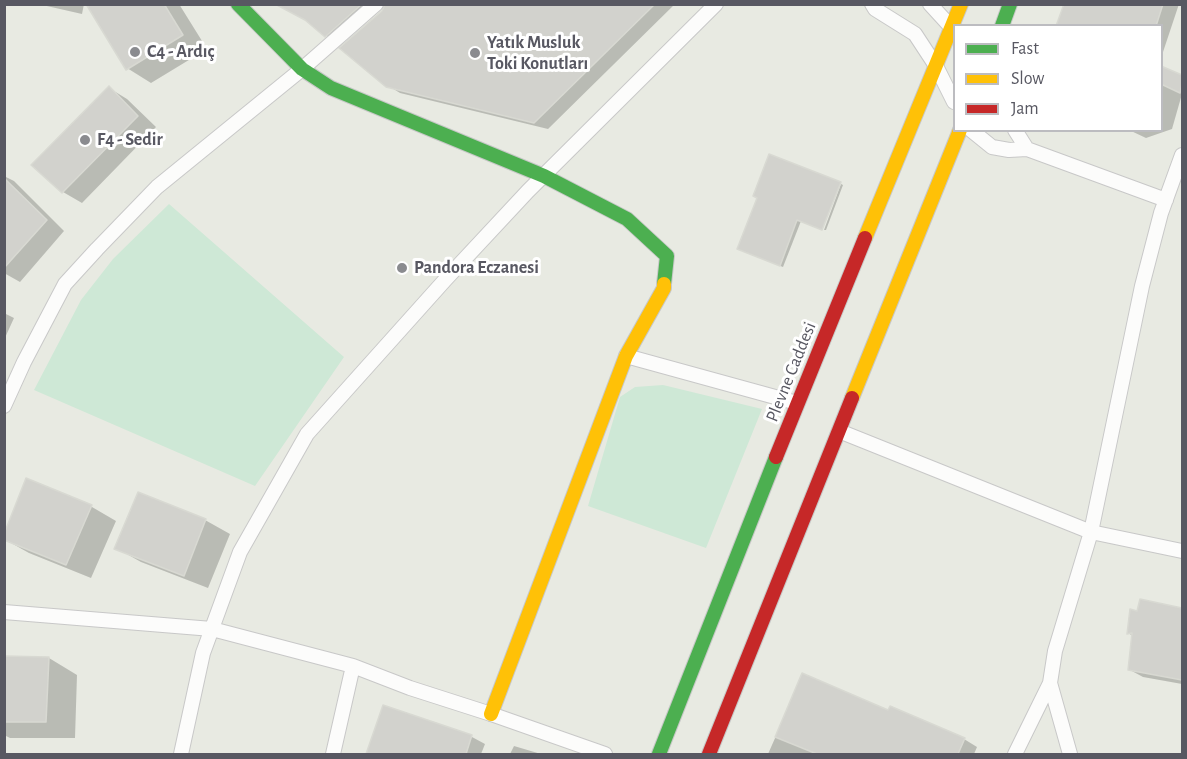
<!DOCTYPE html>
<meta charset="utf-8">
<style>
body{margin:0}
#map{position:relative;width:1187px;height:759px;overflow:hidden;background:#e8eae2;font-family:"Alegreya Sans",sans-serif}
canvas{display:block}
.frame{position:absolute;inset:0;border:6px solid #585862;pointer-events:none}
.legend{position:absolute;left:953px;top:24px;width:210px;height:108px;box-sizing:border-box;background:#fff;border:2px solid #bcbcc0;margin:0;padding:8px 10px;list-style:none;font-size:18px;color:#585862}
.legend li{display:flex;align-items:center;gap:12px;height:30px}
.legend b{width:30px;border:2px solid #bcbcc0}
</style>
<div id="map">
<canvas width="1187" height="759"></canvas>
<div class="frame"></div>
<ul class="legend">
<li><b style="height:8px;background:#4caf50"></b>Fast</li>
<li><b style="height:8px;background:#ffc107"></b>Slow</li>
<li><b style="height:8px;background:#c62828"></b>Jam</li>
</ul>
</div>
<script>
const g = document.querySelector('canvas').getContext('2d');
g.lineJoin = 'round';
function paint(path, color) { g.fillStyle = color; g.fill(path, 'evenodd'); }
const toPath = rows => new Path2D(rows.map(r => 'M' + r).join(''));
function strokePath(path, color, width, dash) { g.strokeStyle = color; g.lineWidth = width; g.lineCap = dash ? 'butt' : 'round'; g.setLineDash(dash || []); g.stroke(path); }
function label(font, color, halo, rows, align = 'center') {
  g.font = font + ' "Alegreya Sans",sans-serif'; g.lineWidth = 6; g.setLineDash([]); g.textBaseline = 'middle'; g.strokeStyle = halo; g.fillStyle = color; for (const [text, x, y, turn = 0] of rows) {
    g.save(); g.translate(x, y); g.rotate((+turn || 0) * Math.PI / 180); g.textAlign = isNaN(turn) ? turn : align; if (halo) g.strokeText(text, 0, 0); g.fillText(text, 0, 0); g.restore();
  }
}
const green = toPath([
 [169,204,344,357,255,486,34,390,81,300,113,259],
 [663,385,762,409,706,548,588,506,620,397,635,387]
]);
const shadow = toPath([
 [38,4,84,4,82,14],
 [98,4,179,4,207,49,151,83,127,68],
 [277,4,383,4,339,43,326,35,308,21],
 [386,4,675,4,548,129,400,93,387,85,384,11],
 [1065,4,1179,4,1162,55,1162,26,1058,26],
 [1162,67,1182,76,1182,94,1172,129,1146,138,1129,130,1162,130],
 [109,88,127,99,156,127,82,203,63,192,34,165],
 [4,176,14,181,64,231,20,282,4,273],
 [841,184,843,185,826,230,824,230],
 [759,198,801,221,783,267,742,251],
 [4,313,14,318,4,340],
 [27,480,92,507,116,521,91,578,29,553,4,539],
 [205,520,230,534,208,588,141,562,116,548],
 [1141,601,1182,609,1182,684,1143,677,1130,670,1133,636,1128,633,1139,612],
 [4,657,49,658,77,675,75,738,10,738,4,735],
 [803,675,889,711,964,739,977,747,974,754,768,754],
 [384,707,472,737,485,744,481,754,367,754],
 [514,746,541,754,510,754]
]);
const building = toPath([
 [86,4,164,4,183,35,126,70,86,4],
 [275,4,362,4,325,37,305,20,275,4],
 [385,4,655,4,534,123,386,87,339,48,382,11,385,4],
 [1064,4,1163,4,1156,26,1056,26,1064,4],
 [1161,66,1182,75,1182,84,1180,93,1161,84,1161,66],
 [109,86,138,116,62,193,31,165,109,86],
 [769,154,841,182,822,230,797,220,780,266,737,249,757,198,753,196,769,154],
 [4,178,47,220,4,268,4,178],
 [26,478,92,505,66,565,4,540,4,534,26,478],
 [138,492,206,519,184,576,114,549,138,492],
 [1140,599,1182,608,1182,680,1128,670,1132,633,1127,634,1130,609,1137,611,1140,599],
 [4,656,49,657,46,722,4,722,4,656],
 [802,673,888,710,890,706,965,738,958,754,817,754,775,737,802,673],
 [383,705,472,735,466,754,366,754,383,705]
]);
const street = toPath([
 [872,4,875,9,915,34,936,66,954,102],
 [930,4,951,27,954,32],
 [971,130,992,147,1009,150,1027,149,1166,200],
 [1015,130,1027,149],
 [626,356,797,403],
 [4,406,24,362,65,284,97,249,157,187,302,69,376,4],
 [839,431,1091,532,1182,551],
 [4,612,212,629,353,666,410,688,491,714,605,754],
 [1050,683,1070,754],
 [181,754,203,653,240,552,307,434,445,280,528,191,716,4],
 [333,754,353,666],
 [1015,754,1050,683,1055,651,1091,532,1142,286,1161,213,1182,155]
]);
const fast = toPath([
 [238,4,302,69,331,88,544,176,627,219,667,256,664,284],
 [1002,26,1010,4],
 [659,754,776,457]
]);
const slow = toPath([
 [865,238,961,4],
 [852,398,960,130],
 [491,714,626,356,664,288,664,284]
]);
const jam = toPath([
 [776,457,865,238],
 [709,754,852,398]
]);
const markers = [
 [135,52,6,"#8a8b8f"],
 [475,53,6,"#8a8b8f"],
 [85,140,6,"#8a8b8f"],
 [402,268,6,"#8a8b8f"]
];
const poiNames = [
 ["Yatık Musluk",487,43],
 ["Toki Konutları",487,64],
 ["C4 - Ardıç",147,52],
 ["F4 - Sedir",97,140],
 ["Pandora Eczanesi",414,268]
];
const streetNames = [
 ["Plevne Caddesi",791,372,-68]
];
paint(green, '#cee8d6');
paint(shadow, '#0003');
paint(building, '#d2d2cd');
strokePath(building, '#d8d9d2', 1.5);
strokePath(street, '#c8c8c8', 16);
strokePath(fast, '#c7c8c7', 16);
strokePath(slow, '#c7c8c7', 16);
strokePath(jam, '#c7c8c7', 16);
strokePath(street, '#fcfcfb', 14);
strokePath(fast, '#4caf50', 14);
strokePath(slow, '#ffc107', 14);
strokePath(jam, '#c62828', 14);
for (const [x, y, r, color] of markers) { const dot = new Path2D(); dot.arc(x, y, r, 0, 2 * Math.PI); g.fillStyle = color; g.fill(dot); strokePath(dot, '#fff', 2); }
label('bold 18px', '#585862', '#fff', poiNames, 'left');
label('18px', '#585862', '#fff', streetNames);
</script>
